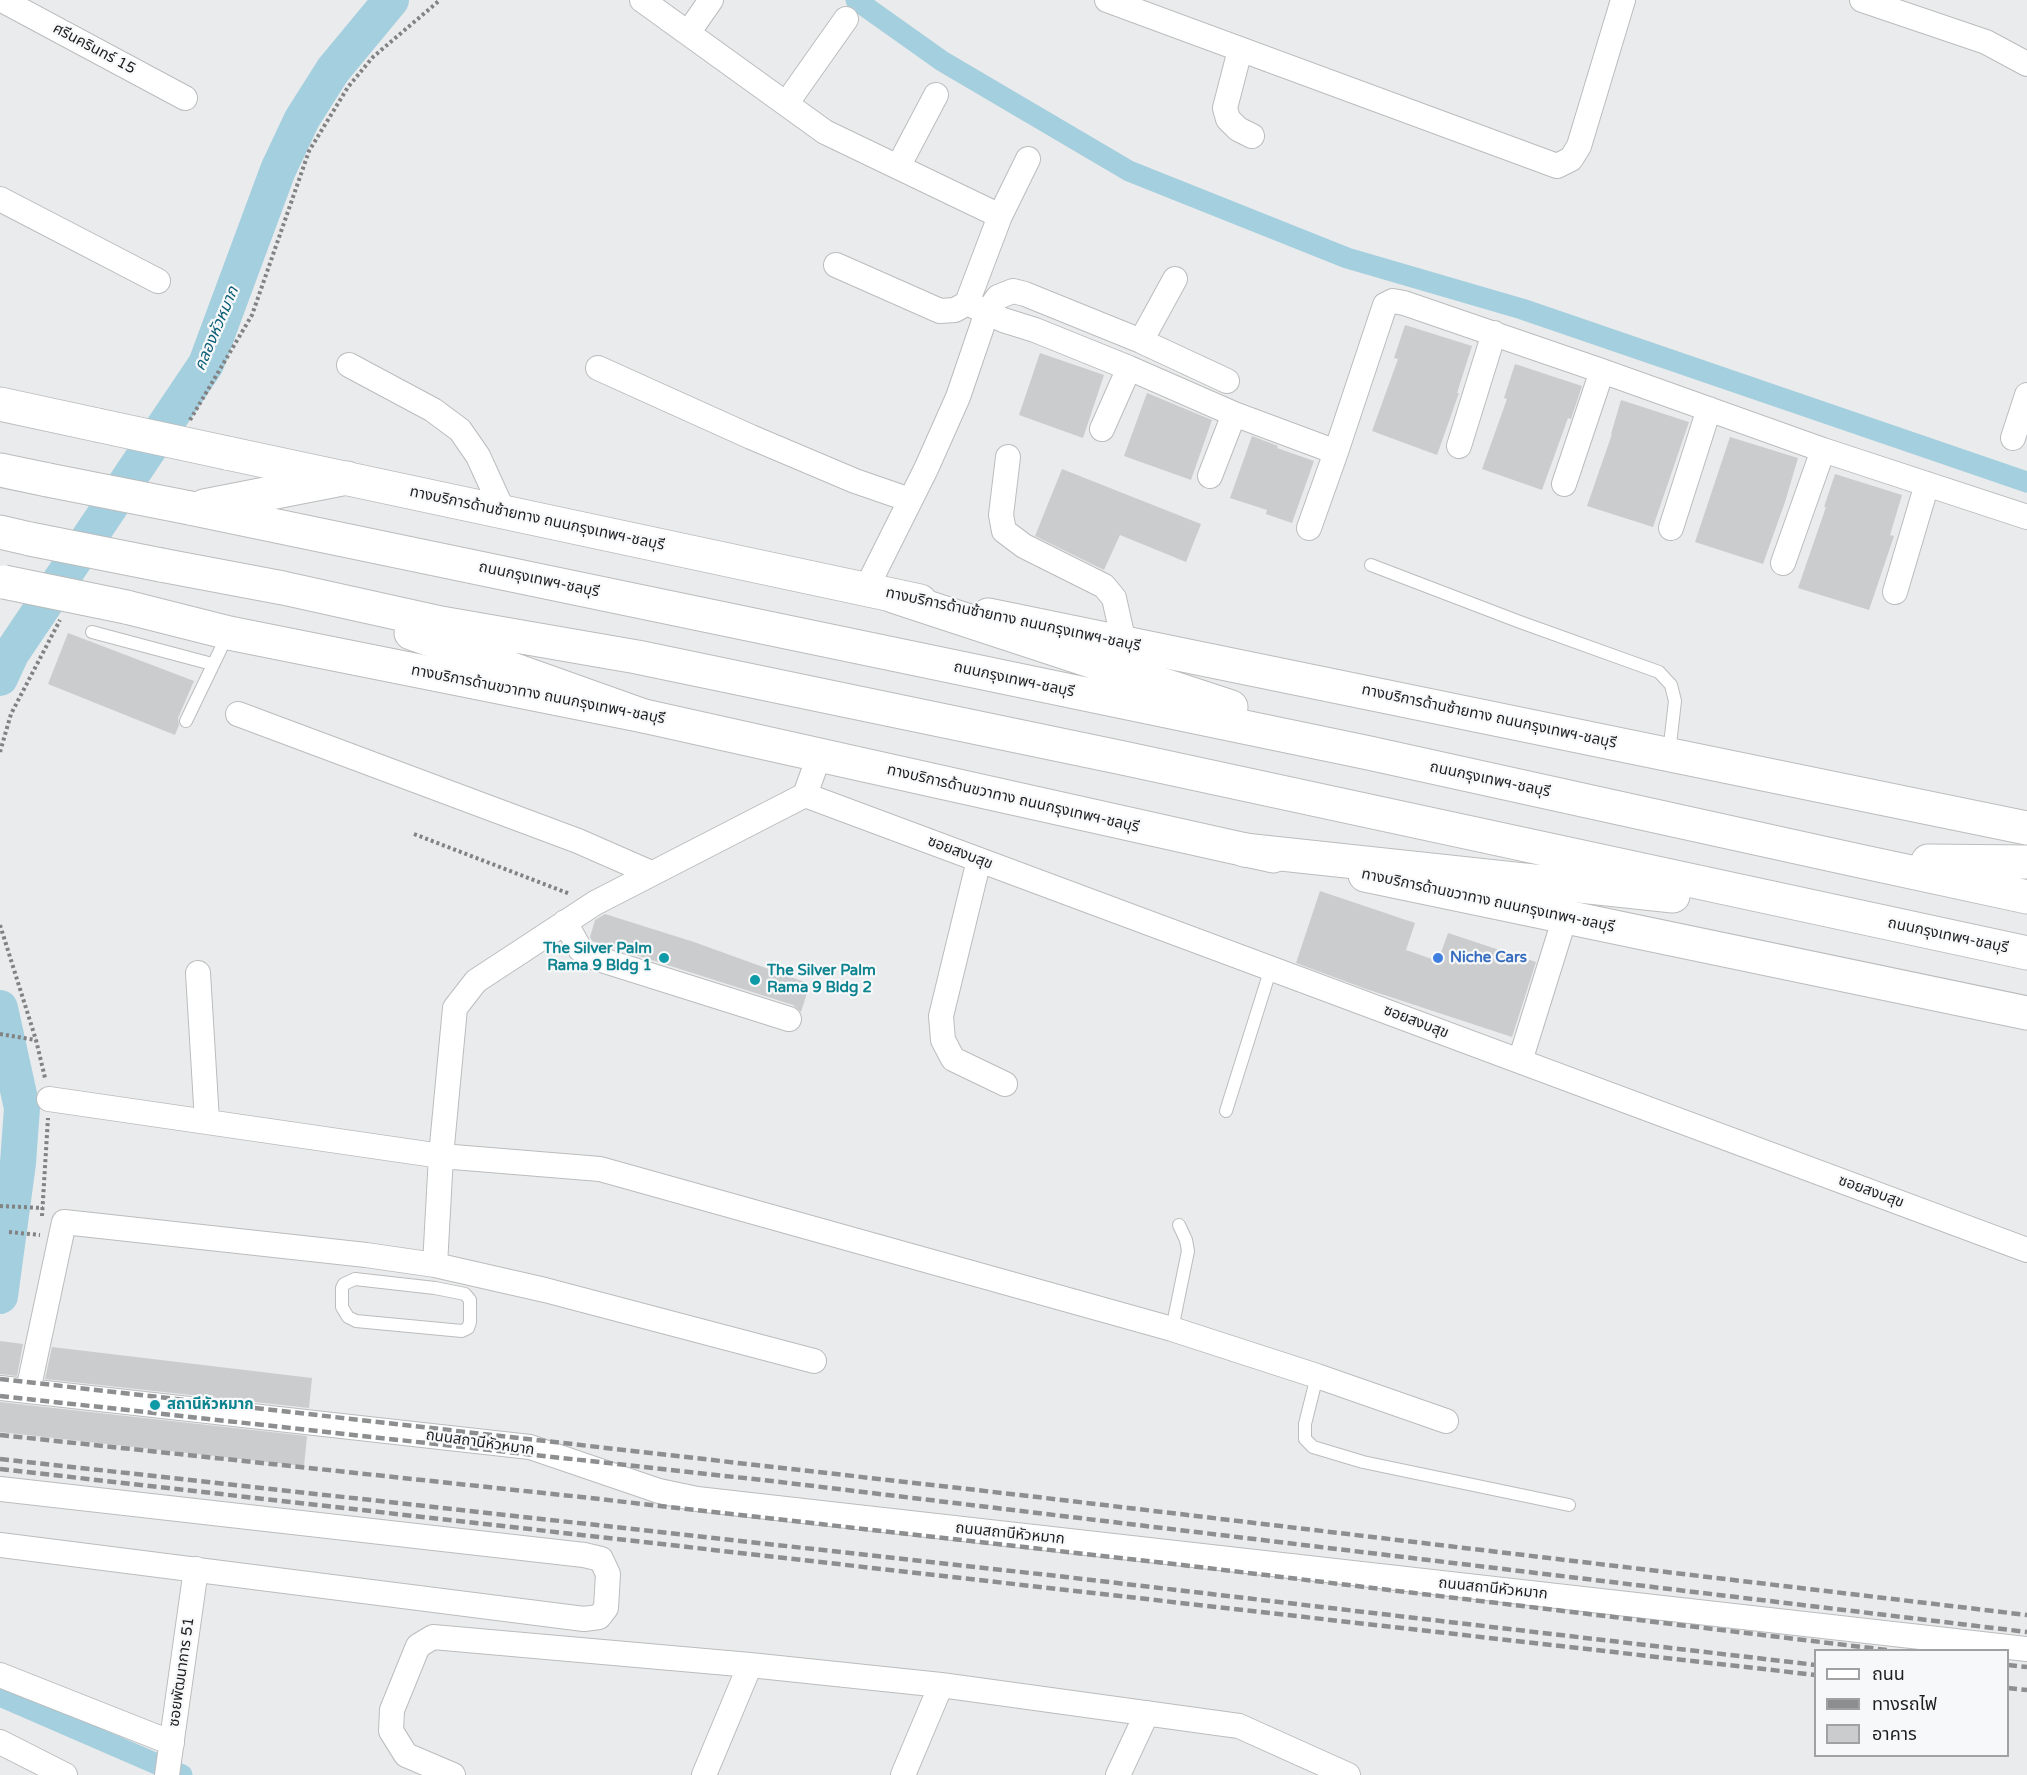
<!DOCTYPE html>
<meta charset="utf-8">
<style>
body{margin:0}
#map{position:relative;width:2027px;height:1775px;overflow:hidden;background:#eaebec;font-family:"Varela Round","Noto Sans Thai",sans-serif}
canvas{display:block}
.legend{position:absolute;left:1814px;top:1649px;width:195px;height:108px;box-sizing:border-box;background:#f7f8f9;border:2px solid #a0a1a2;margin:0;padding:8px 10px;list-style:none;font-size:18px;color:#1e1e1f}
.legend li{display:flex;align-items:center;gap:12px;height:30px}
.legend b{width:30px;border:2px solid #a0a1a2}
</style>
<div id="map">
<canvas width="2027" height="1775"></canvas>
<ul class="legend">
<li><b style="height:8px;background:#fff"></b>ถนน</li>
<li><b style="height:8px;background:#8d8e8f"></b>ทางรถไฟ</li>
<li><b style="height:16px;background:#cbcccd"></b>อาคาร</li>
</ul>
</div>
<script>
const g = document.querySelector('canvas').getContext('2d');
g.lineJoin = 'round';
const toPath = rows => new Path2D(rows.map(r => 'M' + r).join(''));
function strokePath(path, color, width, dash) { g.strokeStyle = color; g.lineWidth = width; g.lineCap = dash ? 'butt' : 'round'; g.setLineDash(dash || []); g.stroke(path); }
function paint(path, color) { g.fillStyle = color; g.fill(path, 'evenodd'); }
function label(font, color, halo, rows, align = 'center') {
  g.font = font + ' "Varela Round","Noto Sans Thai",sans-serif'; g.lineWidth = 4.5; g.setLineDash([]); g.textBaseline = 'middle'; g.strokeStyle = halo; g.fillStyle = color; for (const [text, x, y, turn = 0] of rows) {
    g.save(); g.translate(x, y); g.rotate((+turn || 0) * Math.PI / 180); g.textAlign = isNaN(turn) ? turn : align; if (halo) g.strokeText(text, 0, 0); g.fillText(text, 0, 0); g.restore();
  }
}
const canal = toPath([
 [856,0,942,61,1129,171,1347,258,1522,309,2027,482],
 [0,1696,182,1775]
]);
const river = toPath([
 [0,678,11,654,206,364,278,170,302,119,333,70,391,0],
 [0,1008,22,1108,18,1163,0,1296]
]);
const building = toPath([
 [1405,325,1472,346,1457,393,1459,393,1437,455,1372,431,1398,359,1394,358],
 [1040,353,1104,375,1083,438,1019,415],
 [1515,364,1582,386,1571,419,1568,418,1542,490,1482,469,1507,399,1504,398],
 [1147,393,1212,420,1191,480,1124,456],
 [1621,400,1689,422,1653,527,1587,506,1612,434,1611,434],
 [1252,436,1278,446,1277,448,1314,461,1292,523,1266,514,1267,510,1230,498],
 [1730,437,1798,458,1785,502,1763,564,1695,542],
 [1062,469,1201,524,1186,562,1120,535,1104,570,1035,536],
 [1835,474,1902,495,1890,535,1894,536,1869,610,1798,588,1826,507,1824,507],
 [68,633,194,681,178,718,179,725,175,735,48,684],
 [1320,891,1415,923,1406,950,1438,961,1448,933,1536,962,1512,1037,1366,989,1296,963],
 [605,914,694,942,810,984,801,1012,793,1005,592,941,590,937,595,920],
 [0,1341,23,1344,17,1376,0,1374],
 [52,1347,312,1378,309,1408,45,1379],
 [0,1402,307,1436,304,1466,0,1432]
]);
const path = toPath([
 [190,420,252,315,309,151,348,87,373,57,440,0],
 [0,752,11,714,60,620],
 [414,834,570,894],
 [0,925,36,1040,45,1078],
 [0,1034,36,1040],
 [0,1206,43,1208],
 [42,1216,48,1118],
 [9,1232,40,1235]
]);
const lane = toPath([
 [1371,565,1520,622,1659,672,1671,685,1675,701,1669,753],
 [92,632,212,664],
 [186,721,228,634],
 [1226,1111,1271,968],
 [355,1279,435,1288,465,1294,470,1300,470,1322,468,1328,462,1331,356,1321,348,1317,342,1307,342,1288,344,1284,355,1279],
 [1172,1329,1188,1251,1186,1240,1179,1225],
 [1317,1376,1305,1424,1305,1439,1313,1447,1363,1462,1569,1505]
]);
const street = toPath([
 [2,0,185,98],
 [642,0,825,132,1000,216],
 [1107,0,1557,166,1571,159,1579,146,1623,0],
 [1862,0,1986,42,2027,64],
 [688,33,711,0],
 [1240,50,1225,108,1228,119,1238,129,1252,136],
 [786,104,846,19],
 [898,167,936,95],
 [0,199,158,281],
 [836,265,940,311,955,310,967,303,1000,216,1028,159],
 [967,303,1003,320,1035,330,1129,368,1234,414,1336,452,1385,305,1393,301,1404,303,1602,371,1823,450,2027,517],
 [1141,341,1175,279],
 [349,365,433,410,460,430,478,456,504,513],
 [598,368,751,437,855,481,910,500],
 [1102,429,1129,368],
 [2013,438,2027,395],
 [1459,446,1494,333],
 [1008,457,1001,515,1004,531,1024,546,1104,586,1114,598,1124,643],
 [1210,476,1234,414],
 [1564,484,1602,371],
 [1309,528,1336,452],
 [1671,528,1709,409],
 [1783,563,1823,450],
 [866,589,926,469,958,397,987,312,998,297,1013,291,1025,294,1141,341,1227,381],
 [1895,592,1927,484],
 [238,714,578,841,651,873],
 [805,795,2027,1250],
 [979,860,941,1016,943,1040,953,1059,1005,1084],
 [565,922,580,949,586,955,789,1019],
 [198,973,207,1121],
 [1520,1061,1565,917],
 [49,1099,441,1156,600,1169,1172,1329,1317,1376,1446,1421],
 [435,1265,545,1290,814,1361],
 [0,1388,530,1447,659,1491,697,1499,2027,1649],
 [28,1391,64,1222,366,1255,435,1265,441,1156,455,1008,476,981,595,903,805,795,819,756],
 [0,1489,584,1555,601,1559,608,1574,606,1608,599,1617,584,1619,0,1545],
 [0,1675,172,1743],
 [0,1742,65,1775],
 [167,1775,196,1569],
 [453,1775,406,1755,391,1731,392,1710,418,1646,433,1637,750,1665,941,1685,1239,1726,1348,1775],
 [704,1775,750,1665],
 [903,1775,941,1685],
 [1118,1775,1147,1713]
]);
const secondary = toPath([
 [0,404,97,425],
 [227,453,920,601],
 [126,607,229,633,644,716,1273,856],
 [988,615,2027,828],
 [1365,875,2027,1013]
]);
const highway = toPath([
 [0,470,48,480],
 [204,506,347,478],
 [190,508,1369,753,1855,860,2027,897],
 [0,532,30,539],
 [161,565,283,588,441,623,637,657,1123,758,2027,953],
 [893,596,1231,707],
 [411,633,644,716],
 [1244,850,1673,896],
 [1928,861,2027,862]
]);
const rail = toPath([
 [0,1379,1020,1495,2027,1615],
 [0,1396,780,1482,2027,1632],
 [0,1435,581,1497,1174,1564,1887,1650],
 [0,1459,1066,1577,1816,1665],
 [0,1469,1816,1675],
 [2008,1665,2027,1667],
 [2008,1688,2027,1690]
]);
const secondaryBridge = toPath([
 [97,425,227,453],
 [4,582,126,607]
]);
const highwayBridge = toPath([
 [48,480,190,508],
 [30,539,161,565]
]);
const markers = [
 [664,958,6,"#0f9aa8"],
 [1438,958,6,"#3f7fe0"],
 [755,980,6,"#0f9aa8"],
 [155,1405,6,"#0f9aa8"]
];
const streetNames = [
 ["ศรีนครินทร์ 15",94,49,28],
 ["ทางบริการด้านซ้ายทาง ถนนกรุงเทพฯ-ชลบุรี",537,519,12],
 ["ถนนกรุงเทพฯ-ชลบุรี",539,580,12],
 ["ทางบริการด้านซ้ายทาง ถนนกรุงเทพฯ-ชลบุรี",1013,620,12],
 ["ถนนกรุงเทพฯ-ชลบุรี",1014,680,12],
 ["ทางบริการด้านขวาทาง ถนนกรุงเทพฯ-ชลบุรี",538,695,11],
 ["ทางบริการด้านซ้ายทาง ถนนกรุงเทพฯ-ชลบุรี",1489,717,12],
 ["ถนนกรุงเทพฯ-ชลบุรี",1490,780,12],
 ["ทางบริการด้านขวาทาง ถนนกรุงเทพฯ-ชลบุรี",1013,799,13],
 ["ซอยสงบสุข",960,853,21],
 ["ทางบริการด้านขวาทาง ถนนกรุงเทพฯ-ชลบุรี",1488,901,12],
 ["ถนนกรุงเทพฯ-ชลบุรี",1948,936,12],
 ["ซอยสงบสุข",1416,1022,21],
 ["ซอยสงบสุข",1871,1192,20],
 ["ถนนสถานีหัวหมาก",480,1443,8],
 ["ถนนสถานีหัวหมาก",1010,1534,6],
 ["ถนนสถานีหัวหมาก",1493,1589,6],
 ["ซอยพัฒนาการ 51",182,1672,-82]
];
const cultureNames = [
 ["The Silver Palm",652,949,"right"],
 ["Rama 9 Bldg 1",652,966,"right"],
 ["The Silver Palm",767,971],
 ["Rama 9 Bldg 2",767,988],
 ["สถานีหัวหมาก",167,1405]
];
const shopNames = [
 ["Niche Cars",1450,958]
];
const waterNames = [
 ["คลองหัวหมาก",217,329,-67]
];
strokePath(canal, '#a4cfdf', 21);
strokePath(river, '#a4cfdf', 36);
paint(building, '#cbcccd');
strokePath(lane, '#bbbcbd', 14);
strokePath(street, '#bbbcbd', 26);
strokePath(secondary, '#bbbcbd', 35);
strokePath(highway, '#bbbcbd', 35);
strokePath(path, '#828283', 4, [3, 3]);
strokePath(lane, '#fff', 12);
strokePath(street, '#fff', 24);
strokePath(secondary, '#fff', 33);
strokePath(highway, '#fff', 33);
strokePath(rail, '#8d8e8f', 4.5, [9, 4.5]);
strokePath(secondaryBridge, '#bbbcbd', 35, []);
strokePath(highwayBridge, '#bbbcbd', 35, []);
strokePath(secondaryBridge, '#fff', 33);
strokePath(highwayBridge, '#fff', 33);
for (const [x, y, r, color] of markers) { const dot = new Path2D(); dot.arc(x, y, r, 0, 2 * Math.PI); g.fillStyle = color; g.fill(dot); strokePath(dot, '#f7f8f9', 2); }
label('15px', '#1e1e1f', '#f7f8f9', streetNames);
label('bold 15px', '#0d838f', '#f7f8f9', cultureNames, 'left');
label('bold 15px', '#366cbe', '#f7f8f9', shopNames, 'left');
label('italic 16px', '#0a5e75', '#f7f8f9', waterNames);
</script>
